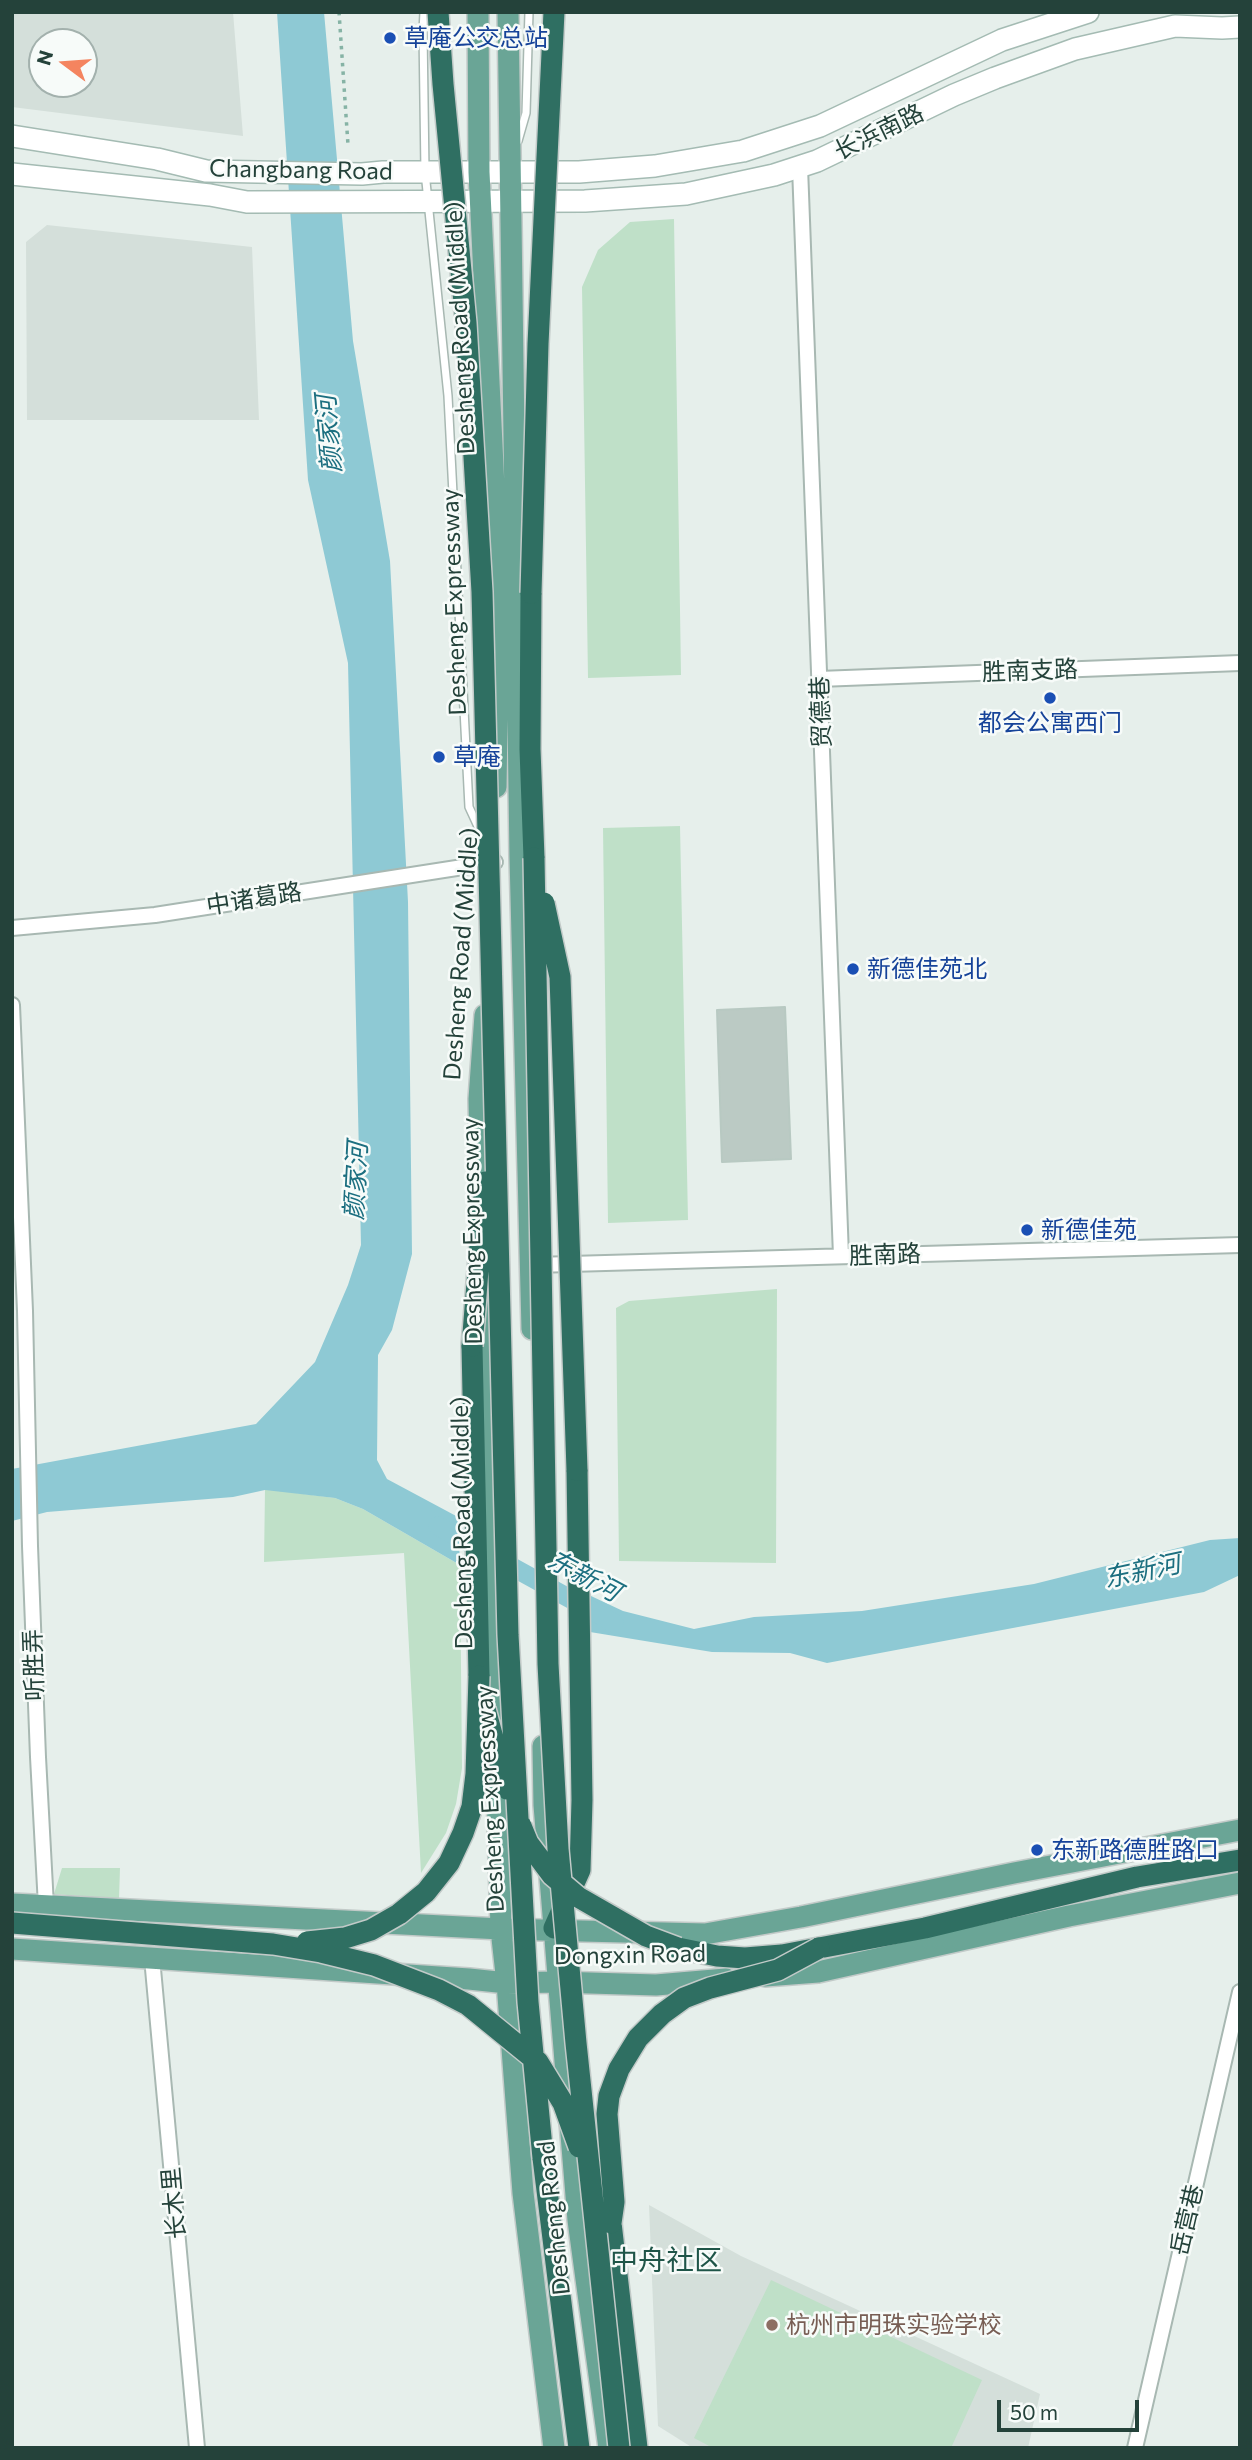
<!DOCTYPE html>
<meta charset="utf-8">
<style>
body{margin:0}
#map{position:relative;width:1252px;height:2460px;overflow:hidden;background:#e6efeb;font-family:Commissioner,sans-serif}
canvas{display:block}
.frame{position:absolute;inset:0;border:14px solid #24423a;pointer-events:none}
.north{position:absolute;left:28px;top:28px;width:70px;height:70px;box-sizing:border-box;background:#f7fbf9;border:2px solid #a3b1ad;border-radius:50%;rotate:286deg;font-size:19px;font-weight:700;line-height:28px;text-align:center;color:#24423a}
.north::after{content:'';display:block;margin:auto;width:24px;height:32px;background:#f4845f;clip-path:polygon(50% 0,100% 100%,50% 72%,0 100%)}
.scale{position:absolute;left:997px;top:2400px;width:142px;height:32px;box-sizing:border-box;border:4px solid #24423a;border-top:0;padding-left:9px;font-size:21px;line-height:24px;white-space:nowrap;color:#24423a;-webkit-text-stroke:5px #f7fbf9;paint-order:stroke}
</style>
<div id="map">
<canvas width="1252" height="2460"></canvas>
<div class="frame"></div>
<div class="north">N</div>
<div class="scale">50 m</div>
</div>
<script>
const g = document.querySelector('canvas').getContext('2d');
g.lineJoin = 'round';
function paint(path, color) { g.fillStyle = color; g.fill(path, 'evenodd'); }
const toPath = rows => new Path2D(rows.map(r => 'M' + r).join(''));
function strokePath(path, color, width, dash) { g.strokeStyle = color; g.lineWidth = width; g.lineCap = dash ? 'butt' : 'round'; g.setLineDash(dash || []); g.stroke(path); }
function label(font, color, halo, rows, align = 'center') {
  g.font = font + ' Commissioner,"Noto Sans SC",sans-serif'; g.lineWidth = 5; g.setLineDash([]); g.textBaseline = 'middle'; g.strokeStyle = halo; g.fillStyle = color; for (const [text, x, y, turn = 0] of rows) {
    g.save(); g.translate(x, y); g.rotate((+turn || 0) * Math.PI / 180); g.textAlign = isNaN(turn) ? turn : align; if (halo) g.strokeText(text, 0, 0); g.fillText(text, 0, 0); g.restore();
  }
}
const built = toPath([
 [12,12,233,12,243,136,12,107],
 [42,42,84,42,84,84,42,84],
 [47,225,252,247,259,420,27,420,26,242],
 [649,2205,741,2256,1040,2394,1028,2448,693,2448,658,2426]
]);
const green = toPath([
 [674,219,681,675,588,678,582,287,598,250,630,222],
 [680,826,688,1220,608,1223,603,828],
 [777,1289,776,1563,619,1561,616,1308,629,1301],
 [265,1489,335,1498,363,1509,460,1565,462,1768,456,1804,446,1833,421,1873,404,1553,264,1562],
 [62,1868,120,1868,119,1899,54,1894],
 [771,2280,982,2380,951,2448,713,2448,694,2438]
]);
const water = toPath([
 [277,12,324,12,353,341,390,561,408,902,412,1254,392,1330,378,1355,377,1460,387,1479,458,1517,460,1565,363,1509,335,1498,265,1490,233,1497,47,1512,12,1521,12,1469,256,1424,315,1362,348,1285,361,1245,348,663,308,480],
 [1240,1538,1240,1575,1204,1592,827,1663,790,1653,712,1652,590,1632,591,1596,623,1611,694,1629,754,1617,862,1611,1034,1584,1210,1540]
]);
const canal = toPath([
 [438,1526,614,1623]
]);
const building = toPath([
 [785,1007,791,1159,722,1162,717,1010,785,1007]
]);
const path = toPath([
 [339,12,348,145]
]);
const lane = toPath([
 [424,12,423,31,425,172,448,396,469,807,481,833],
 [518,141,526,113,529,12]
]);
const street = toPath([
 [800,167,841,1256],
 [819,679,1240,663],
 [12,928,155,915,495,862],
 [12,1005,25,1311,30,1546,38,1757,46,1906],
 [535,1265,1240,1245],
 [152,1958,197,2448],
 [1135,2448,1240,1992]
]);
const secondary = toPath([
 [12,136,157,159,206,171,362,174,383,172,579,172,655,166,743,151,820,126,1002,40,1088,12],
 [12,174,210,195,247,202,585,201,686,194,774,175,817,161,954,95,995,78,1075,49,1175,26,1222,28,1240,27]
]);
const primary = toPath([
 [478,12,479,172,499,592,496,787],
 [508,12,520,857,532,1329],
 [481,1199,479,1099,485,1015],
 [483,1298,501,1929,507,1983,523,2193,554,2448],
 [543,1746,544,1805,578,2220,609,2448],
 [12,1904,501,1929,705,1934,801,1917,1014,1873,1240,1830],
 [12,1949,469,1979,507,1983,557,1982,656,1985,726,1979],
 [765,1976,818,1972,1069,1916,1240,1883]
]);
const highway = toPath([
 [531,593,530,749,534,858],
 [472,1346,479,1676],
 [554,1928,580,1870,582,1800,577,1470],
 [678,1948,717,1956,745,1958,782,1955,925,1928,1137,1877,1240,1860],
 [543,2158,579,2448],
 [611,2223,637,2448]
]);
const highwayBridge = toPath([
 [438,12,443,84,466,323,482,592,508,1635,528,2002,543,2158],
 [531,593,538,344,554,12],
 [534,858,548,1664,558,1849,576,2043,619,2448],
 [544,903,560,977,577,1470],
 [472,1346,485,1182],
 [485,1709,507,1789],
 [521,1826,528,1843,552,1875,578,1897,646,1936,678,1948],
 [12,1923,273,1944,321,1952,374,1965,439,1990,468,2005,538,2062,563,2103,579,2147],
 [307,1942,345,1938,371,1930,399,1914,426,1892,449,1863,463,1833,472,1807,476,1774,479,1676],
 [611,2223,614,2202,607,2114,609,2096,619,2069,638,2038,662,2014,684,1998,710,1988,778,1970,819,1948]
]);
const markers = [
 [390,38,7,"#1a4fb4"],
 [1050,698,7,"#1a4fb4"],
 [439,757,7,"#1a4fb4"],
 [853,969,7,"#1a4fb4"],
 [1027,1230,7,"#1a4fb4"],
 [1037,1850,7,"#1a4fb4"],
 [772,2325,7,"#8d6e63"]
];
const transitNames = [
 ["草庵公交总站",404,38],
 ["都会公寓西门",1050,723,"center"],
 ["草庵",453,757],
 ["新德佳苑北",867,969],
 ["新德佳苑",1041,1230],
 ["东新路德胜路口",1051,1850]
];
const streetNames = [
 ["长浜南路",879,132,-26],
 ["Changbang Road",301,170,1],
 ["Desheng Road (Middle)",460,328,-93],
 ["Desheng Expressway",454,602,-92],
 ["胜南支路",1030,671,-2],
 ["贸德巷",821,712,-92],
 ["中诸葛路",254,899,-9],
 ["Desheng Road (Middle)",461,954,-86],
 ["Desheng Expressway",472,1231,-91],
 ["胜南路",885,1255,-2],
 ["Desheng Road (Middle)",462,1523,-91],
 ["听胜弄",34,1665,-92],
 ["Desheng Expressway",490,1799,-93],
 ["Dongxin Road",630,1955,-1],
 ["长木里",174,2203,-95],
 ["Desheng Road",554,2218,-96],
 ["岳营巷",1187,2220,-77]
];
const educationNames = [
 ["杭州市明珠实验学校",786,2325]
];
const waterNames = [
 ["颜家河",329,434,-95],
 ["颜家河",356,1181,-87],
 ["东新河",1142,1571,-12],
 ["东新河",584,1576,28]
];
const quarterNames = [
 ["中舟社区",666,2261]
];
paint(built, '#d4dfda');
paint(green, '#bfe0c8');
paint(water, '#8ec9d4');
strokePath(canal, '#8ec9d4', 19);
paint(building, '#bbcac4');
strokePath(building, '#b8c9c2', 2);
strokePath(lane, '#a8b8b2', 10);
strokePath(street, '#a8b8b2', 18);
strokePath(secondary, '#a4bbb3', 24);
strokePath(primary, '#c2cac8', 24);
strokePath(highway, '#c2cac8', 24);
strokePath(path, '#86b3a5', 3.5, [3.5, 5]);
strokePath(lane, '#fff', 7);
strokePath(street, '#fff', 14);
strokePath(secondary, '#fff', 21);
strokePath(primary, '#6aa596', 21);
strokePath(highway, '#2f6f62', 21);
strokePath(highwayBridge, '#c2cac8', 24, []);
strokePath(highwayBridge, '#2f6f62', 21);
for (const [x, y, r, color] of markers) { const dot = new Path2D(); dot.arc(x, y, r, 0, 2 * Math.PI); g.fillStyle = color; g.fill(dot); strokePath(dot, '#f7fbf9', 2.5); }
label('24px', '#164399', '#f7fbf9', transitNames, 'left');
label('24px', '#24423a', '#f7fbf9', streetNames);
label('24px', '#785e54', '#f7fbf9', educationNames, 'left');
label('italic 26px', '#1c6f80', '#f7fbf9', waterNames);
label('28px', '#1f5548', '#f7fbf9', quarterNames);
</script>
